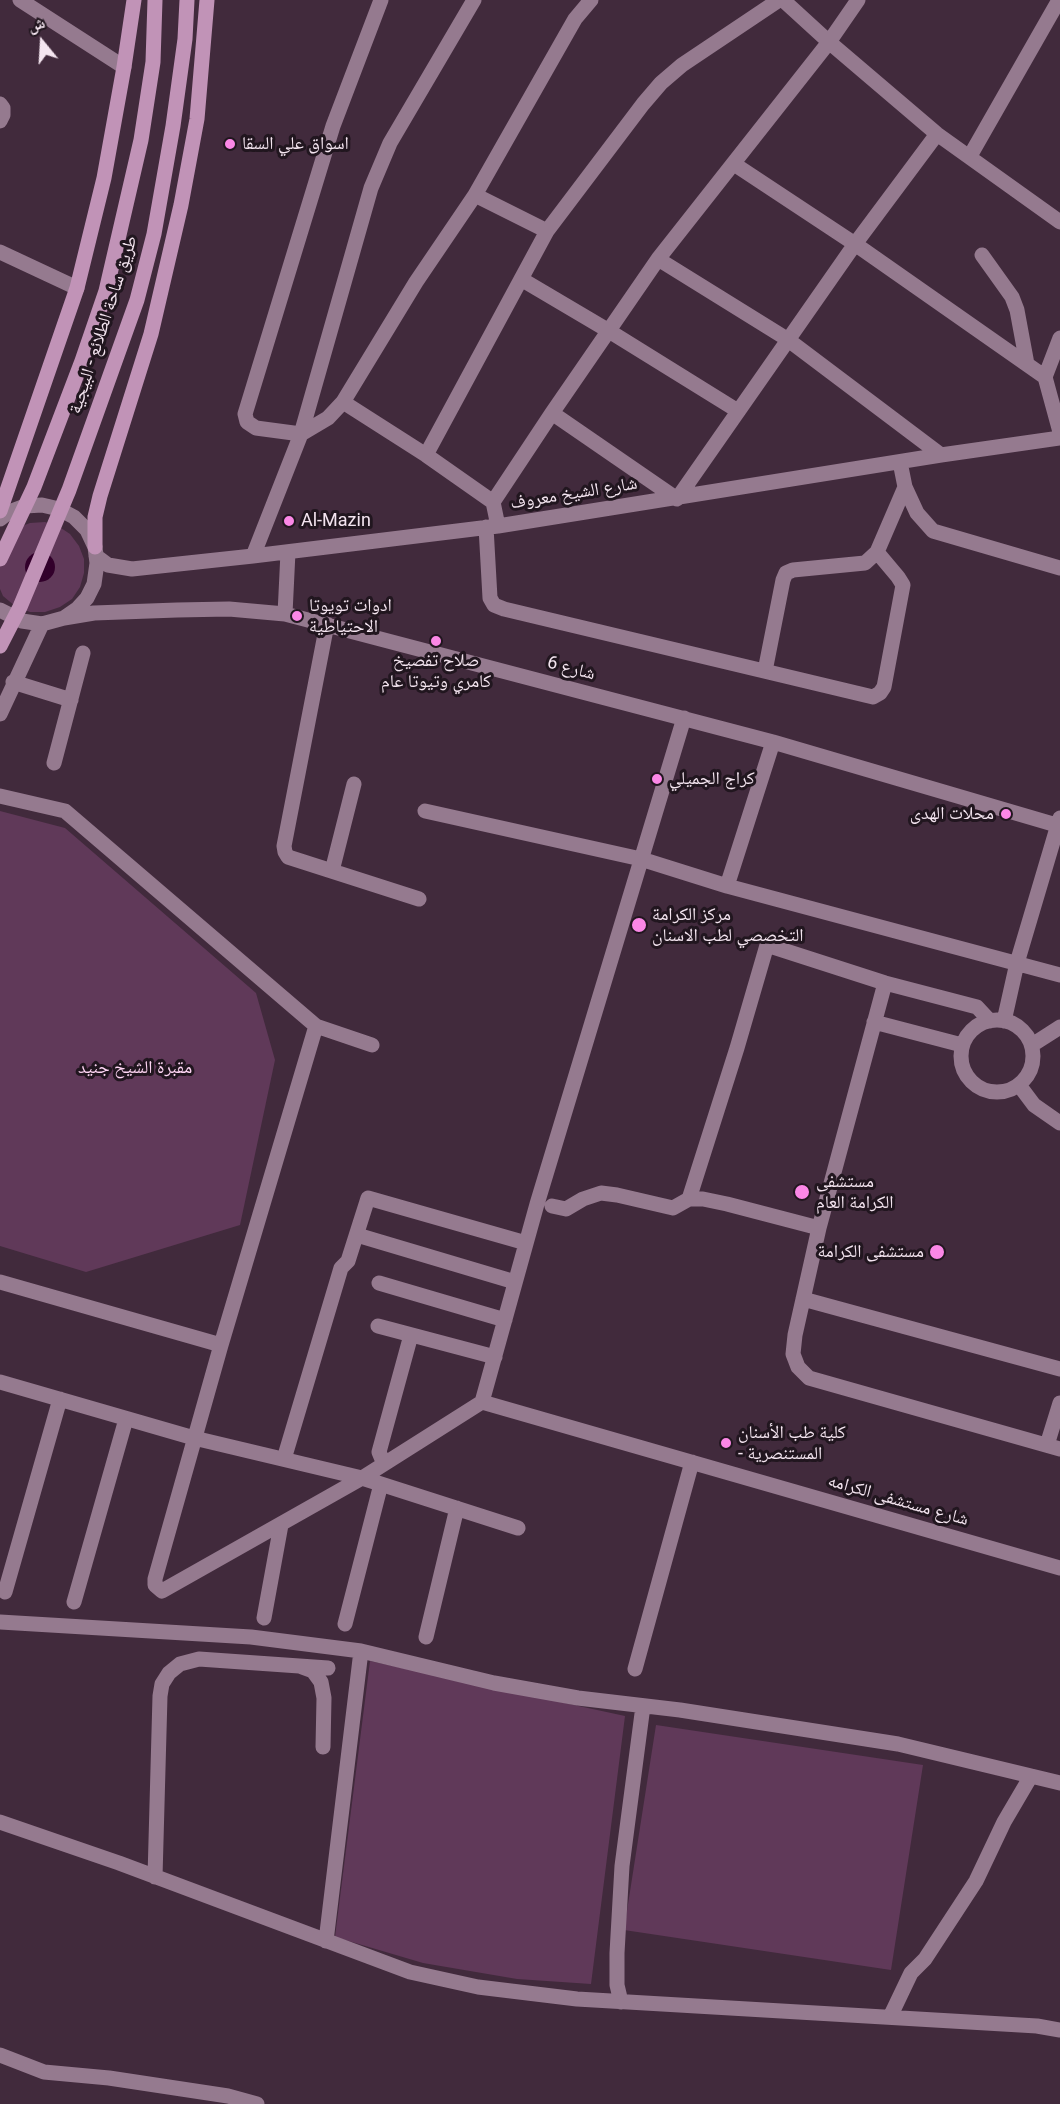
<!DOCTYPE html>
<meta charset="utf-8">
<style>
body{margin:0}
#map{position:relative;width:1060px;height:2104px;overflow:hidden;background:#412a3c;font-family:Roboto,"Noto Naskh Arabic",sans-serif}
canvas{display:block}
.north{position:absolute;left:12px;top:12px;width:60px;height:60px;-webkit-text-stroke:4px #21161f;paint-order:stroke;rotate:342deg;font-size:16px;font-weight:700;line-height:24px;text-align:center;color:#f4e5f0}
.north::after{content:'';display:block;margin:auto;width:21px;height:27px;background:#f4e5f0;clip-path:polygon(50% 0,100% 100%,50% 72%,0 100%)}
</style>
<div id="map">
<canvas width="1060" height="2104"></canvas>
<div class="north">ش</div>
</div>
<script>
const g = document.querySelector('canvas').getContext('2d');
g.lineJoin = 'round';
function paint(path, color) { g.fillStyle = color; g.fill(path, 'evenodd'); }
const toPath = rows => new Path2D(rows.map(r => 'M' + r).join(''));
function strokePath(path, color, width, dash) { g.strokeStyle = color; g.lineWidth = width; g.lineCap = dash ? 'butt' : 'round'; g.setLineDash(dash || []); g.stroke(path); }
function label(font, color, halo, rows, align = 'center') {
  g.font = font + ' Roboto,"Noto Naskh Arabic",sans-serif'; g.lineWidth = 6; g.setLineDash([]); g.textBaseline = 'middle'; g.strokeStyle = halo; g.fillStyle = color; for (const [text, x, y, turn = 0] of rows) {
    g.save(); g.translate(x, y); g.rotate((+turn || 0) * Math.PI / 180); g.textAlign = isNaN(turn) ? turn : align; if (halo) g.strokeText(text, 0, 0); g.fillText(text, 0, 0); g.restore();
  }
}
const green = toPath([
 [45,522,58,526,70,534,79,546,84,559,84,573,80,587,72,599,60,607,45,612,30,612,15,606,3,596,0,589,0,546,17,528,30,523],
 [0,811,65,828,256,993,275,1060,240,1225,86,1272,0,1246],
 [370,1661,625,1716,591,1984,517,1979,423,1963,335,1937],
 [656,1725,923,1765,891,1970,624,1930]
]);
const water = toPath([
 '25 567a15 15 0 1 1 30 0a15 15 0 1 1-30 0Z'
]);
const minor = toPath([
 [20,0,124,67],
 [381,0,333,126,245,414,247,422,256,428,301,434,328,418,343,402,416,282,475,195,575,19,591,0],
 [783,0,829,42,937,134,1060,222],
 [0,104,3,108,3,115,0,121],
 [970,156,1059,0],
 [734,164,855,244,1045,377],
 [475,195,547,231],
 [0,252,77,288],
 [982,255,1012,297,1017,310,1027,364],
 [658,259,787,339,941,455],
 [521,279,609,331,738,411],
 [1060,338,1045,377,1060,432],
 [343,402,426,455,493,502],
 [552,413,677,499,855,244,937,134],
 [426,455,547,231,643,104,661,83,682,65,779,0],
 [900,462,905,487,917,513,933,531,1060,568],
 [0,519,9,512,25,506,42,505,59,509,74,517,87,530,95,547,97,563,94,584,87,598,77,609,64,618,42,624,22,621,0,610],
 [498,526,493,502,552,413,658,259,829,42,858,0],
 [486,527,490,598,494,605,504,609,873,697,880,693,884,687,903,585,898,577,877,552,905,487],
 [96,556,108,565,132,569,253,556,498,526,941,455,1060,438],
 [253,556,301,434,371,188,390,143,474,0],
 [285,614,288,552],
 [64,618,94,613,177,610,229,609,285,614,773,742,1060,826],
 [327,624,284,846,285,852,288,857,419,899],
 [765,671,783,580,786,573,793,570,865,563,877,552],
 [13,682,71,700],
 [0,714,42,624],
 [54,763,83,653],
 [0,796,65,811,316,1026,372,1045],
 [425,811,641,859,727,886,1060,975],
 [332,871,354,784],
 [727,886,773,742],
 '961 1056a36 36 0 1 1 72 0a36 36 0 1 1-72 0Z',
 [1004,1021,1017,963,1060,818],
 [874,1022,962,1045],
 [316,1026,221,1345,155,1579,155,1585,162,1591,362,1478,482,1402,537,1204,684,718],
 [1032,1045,1060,1027],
 [1019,1085,1034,1105,1060,1123],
 [689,1199,737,1048,767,945,885,983,977,1007,990,1021],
 [552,1206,566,1209,583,1199,601,1193,617,1195,673,1208,689,1199,703,1199,727,1204,819,1228,885,983],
 [819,1228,795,1335,793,1354,798,1367,809,1378,1060,1449],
 [357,1235,515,1282],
 [0,1282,221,1345],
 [379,1283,505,1320],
 [803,1299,1060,1369],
 [378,1326,495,1357],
 [0,1382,194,1438,362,1478,518,1528],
 [482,1402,1060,1568],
 [1047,1445,1060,1403],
 [284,1459,341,1268,348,1261,368,1198,526,1243],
 [384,1464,379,1452,411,1335],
 [5,1592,60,1399],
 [74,1602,126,1419],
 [264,1618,281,1525],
 [0,1622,251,1637,361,1651,494,1683,578,1698,680,1710,898,1744,1060,1783],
 [345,1624,381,1484],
 [426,1637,457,1508],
 [302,1667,313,1671,321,1682,324,1698,323,1747],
 [635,1669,692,1462],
 [0,1822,119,1863,410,1972,478,1987,577,1999,1037,2026,1060,2030],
 [155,1877,160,1696,162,1684,169,1673,180,1664,199,1659,328,1668],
 [326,1941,361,1651],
 [621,2002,617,1985,617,1953,622,1866,643,1706],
 [890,2017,911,1973,925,1959,976,1881,1004,1822,1031,1776],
 [0,2055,44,2072,109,2078,228,2096,257,2104]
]);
const major = toPath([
 [0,511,77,288,104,178,124,67,134,0],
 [95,547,95,517,100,496,151,334,181,205,197,119,207,0],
 [0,559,34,487,82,361,106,291,141,140,153,62,155,0],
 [0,646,20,607,69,490,137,300,154,234,173,126,185,39,187,0]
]);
const markers = [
 [230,144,6,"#fb87e6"],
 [289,521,6,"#fb87e6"],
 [297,616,6,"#fb87e6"],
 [436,641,6,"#fb87e6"],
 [657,779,6,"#fb87e6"],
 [1006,814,6,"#fb87e6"],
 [639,925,8,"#fb87e6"],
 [802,1192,8,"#fb87e6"],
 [937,1252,8,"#fb87e6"],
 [726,1443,6,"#fb87e6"]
];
const poiNames = [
 ["اسواق علي السقا",242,144],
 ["Al-Mazin",301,521],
 ["ادوات تويوتا",309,606],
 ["الاحتياطية",309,627],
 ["صلاح تفصيخ",436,661,"center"],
 ["كامري وتيوتا عام",436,682,"center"],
 ["كراج الجميلي",669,779],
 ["محلات الهدى",994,814,"right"],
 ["مركز الكرامة",652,915],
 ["التخصصي لطب الاسنان",652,936],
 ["مستشفى",816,1182],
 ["الكرامة العام",816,1203],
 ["مستشفى الكرامة",924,1252,"right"],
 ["كلية طب الأسنان",738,1433],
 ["- المستنصرية",738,1454]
];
const streetNames = [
 ["طريق ساحة الطلائع - البيجية",104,325,-72],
 ["شارع الشيخ معروف",574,494,-9],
 ["شارع 6",571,669,15],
 ["شارع مستشفى الكرامه",898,1501,16]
];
const parkNames = [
 ["مقبرة الشيخ جنيد",135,1068]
];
paint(green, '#603959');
paint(water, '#32002b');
strokePath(minor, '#957a8f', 15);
strokePath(major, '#c193b7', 15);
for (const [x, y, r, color] of markers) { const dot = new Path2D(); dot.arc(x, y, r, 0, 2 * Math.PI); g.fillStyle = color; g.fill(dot); strokePath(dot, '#21161f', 2); }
label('18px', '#f4e5f0', '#21161f', poiNames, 'left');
label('18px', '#f4e5f0', '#21161f', streetNames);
label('18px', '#ffd6f5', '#21161f', parkNames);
</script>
